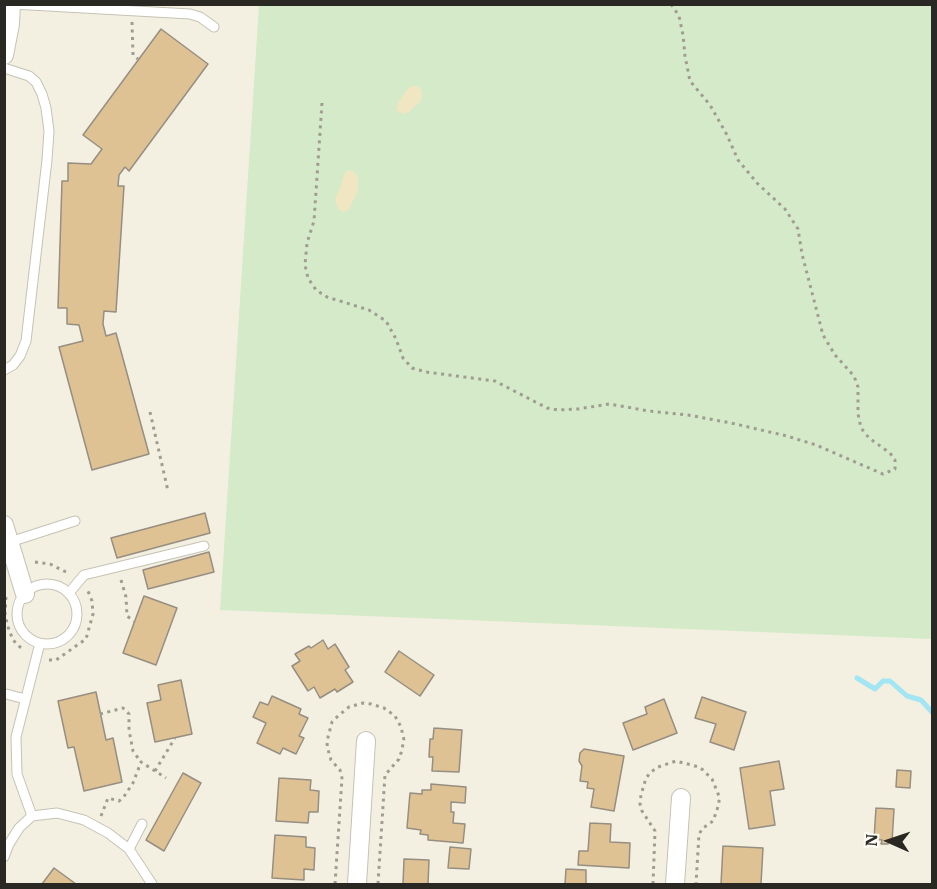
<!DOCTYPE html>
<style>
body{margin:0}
#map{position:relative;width:937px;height:889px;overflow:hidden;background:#f3f0e1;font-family:"IBM Plex Serif",serif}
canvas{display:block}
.frame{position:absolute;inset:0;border:6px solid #292823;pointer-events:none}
.north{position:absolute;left:859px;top:811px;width:60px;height:60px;-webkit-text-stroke:4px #fffdf7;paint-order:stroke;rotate:273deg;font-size:16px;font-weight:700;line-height:24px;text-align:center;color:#292823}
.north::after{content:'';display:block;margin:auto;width:21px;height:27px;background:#292823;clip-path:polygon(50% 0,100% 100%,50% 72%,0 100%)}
</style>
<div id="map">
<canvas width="937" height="889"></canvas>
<div class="frame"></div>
<div class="north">N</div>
</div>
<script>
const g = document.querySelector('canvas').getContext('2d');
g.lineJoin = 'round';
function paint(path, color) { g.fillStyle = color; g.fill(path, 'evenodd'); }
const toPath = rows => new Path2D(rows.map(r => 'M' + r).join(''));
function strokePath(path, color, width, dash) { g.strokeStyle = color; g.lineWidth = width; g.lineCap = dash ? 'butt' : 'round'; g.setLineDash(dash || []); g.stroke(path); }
const green = toPath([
 [259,5,932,5,932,639,220,610]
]);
const sand = toPath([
 [414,86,419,87,422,91,422,97,420,102,410,111,404,114,401,113,397,110,398,103,406,91,410,87],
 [348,170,354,172,358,176,358,191,349,209,344,212,339,210,336,204,336,195,340,189,344,174]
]);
const stream = toPath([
 [857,678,875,689,883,681,890,681,907,696,921,700,932,712]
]);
const building = toPath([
 [161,29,208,64,129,171,125,167,119,175,118,186,124,186,116,312,104,311,103,324,106,336,116,333,149,454,92,470,59,347,83,341,79,325,67,324,67,308,58,308,62,181,68,181,68,163,91,164,102,149,83,135,161,29],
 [205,513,210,533,117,558,111,538,205,513],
 [209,552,214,572,148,589,143,570,209,552],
 [144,596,177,608,156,665,123,653,144,596],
 [323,640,328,649,335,644,349,667,345,670,353,682,337,692,335,689,320,698,314,687,308,691,292,666,300,661,295,654,309,646,311,648,323,640],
 [399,651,434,675,420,696,385,672,399,651],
 [181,680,192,734,155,742,147,703,161,700,158,685,181,680],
 [96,692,106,740,113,738,122,782,84,791,74,747,68,748,58,701,96,692],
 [272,696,301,709,299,714,308,718,299,736,304,738,296,754,283,748,280,754,257,743,266,723,253,717,260,702,268,705,272,696],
 [702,697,746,712,734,750,710,742,716,724,695,718,702,697],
 [664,699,677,733,633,750,623,723,647,714,645,707,664,699],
 [434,728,462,730,459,772,432,771,433,757,429,757,430,739,433,739,434,728],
 [584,749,624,756,614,811,591,807,594,789,587,788,588,782,580,781,582,766,579,761,580,753,584,749],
 [779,761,784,789,770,791,775,825,749,829,740,768,779,761],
 [897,770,911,771,910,788,896,787,897,770],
 [183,773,201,783,164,851,146,840,183,773],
 [279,778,311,780,310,790,319,791,318,812,309,812,308,823,276,821,279,778],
 [431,784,466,787,465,803,451,802,451,812,454,812,453,823,465,824,463,843,428,840,428,835,420,834,421,830,407,828,410,793,422,794,422,790,431,790,431,784],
 [876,808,894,809,892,842,889,841,888,844,881,844,882,840,874,839,876,808],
 [590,823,611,824,610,842,630,843,629,868,578,865,579,851,588,851,590,823],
 [275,835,306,837,306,847,315,848,314,870,304,869,304,880,272,878,275,835],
 [723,846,763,848,761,884,721,884,723,846],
 [450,847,471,849,469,869,448,868,450,847],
 [404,859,429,860,428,884,403,884,404,859],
 [54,868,76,884,42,884,54,868],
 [566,869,586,870,586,884,565,884,566,869]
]);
const path = toPath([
 [132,22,133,55,138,59],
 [322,103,314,221,307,243,305,265,308,278,316,290,327,297,369,310,386,321,396,339,403,358,412,368,426,372,495,381,547,408,558,410,578,409,609,404,649,411,688,415,731,423,787,436,816,445,883,474,895,469,895,460,890,453,869,438,861,428,858,414,858,387,854,376,835,355,823,335,802,254,798,229,785,209,757,183,738,160,727,135,710,105,690,81,685,56,683,35,679,16,671,4],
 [150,412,168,491],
 [35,562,50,564,68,573],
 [121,580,126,597,127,616,135,622],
 [6,597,5,615,8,627,13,640,24,651],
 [49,660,56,660,86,639,93,614,92,601,88,591],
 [100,714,123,708,129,714,129,730,133,751,141,762],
 [155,771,175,738],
 [101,816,108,798,119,801,123,798,133,783,141,762,166,778],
 [335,884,342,778,340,770,331,760,327,746,328,737,332,722,338,716,349,707,363,703,371,704,384,708,395,716,401,727,404,740,401,753,399,759,385,775,378,884],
 [653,884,655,831,642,811,640,804,641,795,646,778,651,772,658,767,676,761,699,767,703,770,712,779,719,796,719,804,713,821,703,828,699,834,696,884]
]);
const lane = toPath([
 [12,4,190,14,200,17,214,27],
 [4,68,29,76,36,82,42,94,46,108,49,131,47,160,26,341,20,356,13,365,4,370],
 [10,542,75,521],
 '17 614a30 30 0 1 1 60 0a30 30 0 1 1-60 0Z',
 [69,593,84,575,204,546],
 [6,694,25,699],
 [32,816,57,813,84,820,108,833,129,849,142,824],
 [129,849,152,884],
 [4,857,9,844,19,828,32,816,17,774,16,737,40,643]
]);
const street = toPath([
 [4,55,10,24,11,4],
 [4,525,25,594],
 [357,884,366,741],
 [675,884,681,798]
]);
paint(green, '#d5eac8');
paint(sand, '#f0e6c1');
strokePath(stream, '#a2e5f3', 5);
paint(building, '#dfc293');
strokePath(building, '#968e82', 1.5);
strokePath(lane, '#c6c3b5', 11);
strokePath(street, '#c6c3b5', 20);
strokePath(path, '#9f9d92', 3, [3, 4.5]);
strokePath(lane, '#fff', 9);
strokePath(street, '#fff', 18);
</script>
